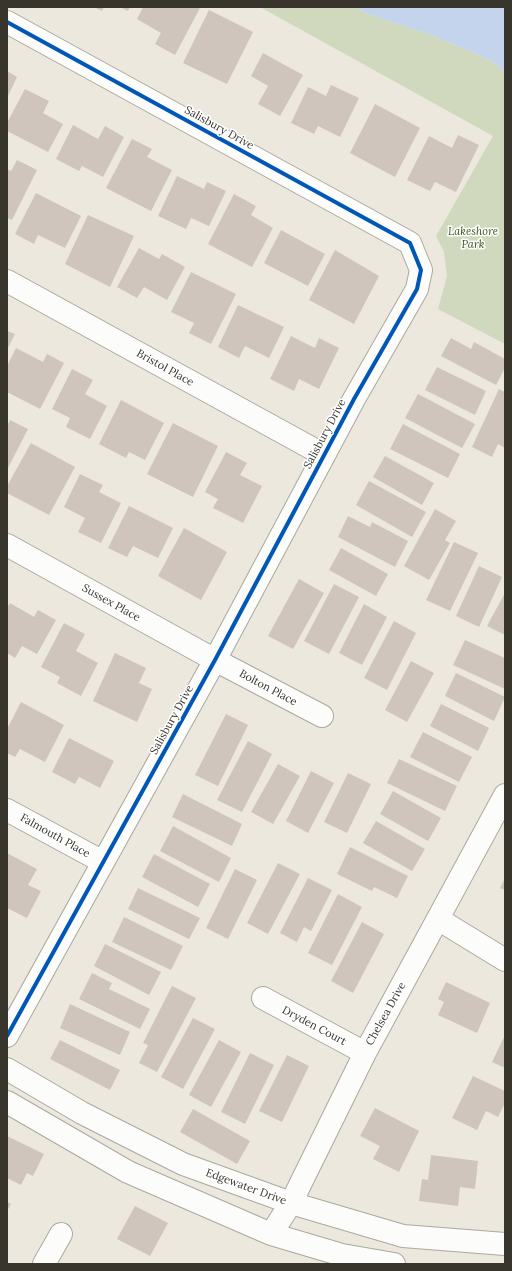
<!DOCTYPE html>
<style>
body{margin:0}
#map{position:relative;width:512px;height:1271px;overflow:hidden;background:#ece8dd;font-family:Lora,serif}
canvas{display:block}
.frame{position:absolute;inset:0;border:8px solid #38352d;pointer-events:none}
</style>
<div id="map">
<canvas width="512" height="1271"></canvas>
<div class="frame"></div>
</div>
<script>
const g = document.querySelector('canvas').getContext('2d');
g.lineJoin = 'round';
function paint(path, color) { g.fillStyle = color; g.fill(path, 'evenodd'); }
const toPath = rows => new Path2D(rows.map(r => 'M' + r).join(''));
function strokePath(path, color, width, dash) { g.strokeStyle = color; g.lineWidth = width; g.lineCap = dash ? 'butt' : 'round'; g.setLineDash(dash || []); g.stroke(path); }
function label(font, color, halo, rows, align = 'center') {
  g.font = font + ' Lora,serif'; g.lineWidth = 3; g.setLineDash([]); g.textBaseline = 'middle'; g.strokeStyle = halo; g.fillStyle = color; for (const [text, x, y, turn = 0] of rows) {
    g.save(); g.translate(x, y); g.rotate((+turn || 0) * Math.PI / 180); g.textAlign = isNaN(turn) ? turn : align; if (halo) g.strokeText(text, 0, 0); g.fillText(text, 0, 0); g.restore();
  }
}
const green = toPath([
 [260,7,356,7,368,14,434,36,476,54,494,63,505,72,505,344,438,309,447,276,444,252,436,236,493,136]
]);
const water = toPath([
 [356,7,505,7,505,72,494,63,476,54,434,36,368,14]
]);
const building = toPath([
 [94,7,104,7,102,11],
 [120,7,130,7,128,11],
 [143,7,200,8,175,55,155,44,161,33,137,19],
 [209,10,253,32,227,84,183,63],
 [263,53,303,75,280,116,258,104,268,86,251,76],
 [7,71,17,77,7,98],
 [331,85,359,98,340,137,318,126,314,134,291,123,308,87,326,96],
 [25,89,49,101,43,113,63,124,48,152,7,131,7,123],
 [375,104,420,128,395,177,350,153],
 [73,125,98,139,105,126,124,137,103,177,82,166,79,171,56,159],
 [458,135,479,145,456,192,435,182,430,191,407,180,429,136,452,148],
 [132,139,152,149,147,157,172,170,151,211,106,188],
 [17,160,37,170,12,220,7,218,7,169,11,171],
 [177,176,204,189,207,182,226,191,209,226,191,218,186,229,158,216],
 [36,193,81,216,65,248,38,235,34,244,15,234],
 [234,194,256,206,251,215,273,228,252,267,208,244],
 [88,215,134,236,110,287,65,264],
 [281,230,325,254,308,286,264,263],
 [139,248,159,259,162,254,185,267,167,300,144,287,137,298,117,287],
 [335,250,379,276,354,324,309,300],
 [191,272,236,294,211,344,189,333,194,323,171,312],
 [238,305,284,327,269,358,245,346,239,358,218,347],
 [7,331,15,334,7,350],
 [291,336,315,348,319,338,339,348,319,389,299,379,294,391,270,379],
 [451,338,471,349,474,342,505,359,505,368,496,385,441,356],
 [16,348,43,362,47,354,64,363,40,409,7,392,7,366],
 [437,367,486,391,475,415,425,390],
 [72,369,93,380,85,394,107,406,90,439,66,427,70,418,52,409],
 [499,389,505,392,505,448,498,444,492,457,472,447],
 [418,394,475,424,462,448,405,418],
 [121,400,164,423,145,460,129,452,126,458,99,444],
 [10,420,28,429,7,470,7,426],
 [173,423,218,446,193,497,147,474],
 [403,424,460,454,448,478,390,449],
 [31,443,75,467,49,515,7,493,7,486],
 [226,452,247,463,240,475,262,486,243,523,213,508,218,499,205,492],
 [385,456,434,483,422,505,373,477],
 [80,474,103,485,99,492,121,503,101,543,78,532,85,518,64,507],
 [369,481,426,512,412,537,356,505],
 [129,506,173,528,158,558,133,546,127,557,108,548],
 [435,509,456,521,445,540,450,543,429,580,404,566],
 [348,516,370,527,372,522,408,541,395,567,338,537],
 [184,528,227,552,201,600,158,576],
 [454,542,478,553,450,611,426,600],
 [341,548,388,574,376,596,329,570],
 [479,566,502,577,479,627,456,616],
 [299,579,324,593,293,649,268,636],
 [334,584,359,597,329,654,304,641],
 [505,593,505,635,487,626],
 [10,603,34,617,38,610,56,620,37,654,22,646,15,658,7,653,7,608],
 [364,604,387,617,362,665,339,653],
 [394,621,416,633,387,690,364,678],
 [64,623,85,634,76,651,98,663,81,696,57,683,60,677,41,667],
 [465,640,505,658,505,689,453,665],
 [115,653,146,668,139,683,152,689,137,722,93,701],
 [411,661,434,673,407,722,385,710],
 [456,673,505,697,494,721,445,696],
 [21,702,64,725,45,762,20,749,15,757,7,753,7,729],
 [441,704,489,728,478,751,430,726],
 [226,714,248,725,218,786,195,775],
 [423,732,472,757,459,782,410,757],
 [69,738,114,761,100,788,79,777,75,784,52,772],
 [248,741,272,754,242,812,217,800],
 [399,759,457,786,445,811,387,783],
 [278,764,300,776,273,824,251,812],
 [311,771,334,783,308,833,286,821],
 [348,773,371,784,347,833,324,822],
 [393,791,441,818,428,841,380,814],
 [183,794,242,824,232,846,172,817],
 [376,821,425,849,412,871,363,843],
 [173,826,231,858,219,882,160,851],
 [350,847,408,876,397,898,374,887,372,891,337,874],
 [7,853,37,869,28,885,41,891,27,918,7,908],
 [154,854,210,884,198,907,142,877],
 [278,863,300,874,268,934,247,923],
 [235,869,257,880,228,939,206,928],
 [308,878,332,890,311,931,304,927,297,942,280,933],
 [505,878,505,890,500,888],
 [138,888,200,918,189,939,128,909],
 [338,894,362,907,332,965,308,953],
 [124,917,183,946,171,970,112,942],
 [362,922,384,934,353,993,331,981],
 [105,944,161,972,149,995,94,966],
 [92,973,112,983,109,989,150,1009,140,1029,79,999],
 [446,982,490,1003,477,1033,438,1015,444,1002,438,999],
 [172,986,196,998,157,1072,139,1063,148,1045,143,1043],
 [70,1004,130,1032,120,1055,60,1028],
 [193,1018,215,1029,183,1089,161,1077],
 [505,1035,505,1068,492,1062],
 [60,1040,120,1070,110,1090,50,1059],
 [219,1040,241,1052,211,1107,189,1095],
 [250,1053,274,1065,245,1124,221,1112],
 [287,1055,309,1066,282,1122,259,1111],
 [473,1076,505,1091,505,1103,498,1117,486,1111,477,1130,452,1118],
 [375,1108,419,1131,399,1172,373,1159,380,1146,360,1136],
 [193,1109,250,1141,237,1164,180,1132],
 [7,1136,44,1154,33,1176,27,1173,21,1185,7,1178],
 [431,1155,478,1161,475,1189,460,1187,458,1206,419,1201,422,1179,428,1180],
 [7,1202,11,1204,7,1211],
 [135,1206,168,1223,150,1256,117,1239]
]);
const minor = toPath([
 [7,22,410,243,421,270,417,289,354,399,215,660,7,1036],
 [7,281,324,455],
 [7,545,215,660,322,716],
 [7,810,103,862],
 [438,919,505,960],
 [263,998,365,1053],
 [7,1069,82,1113,183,1164,291,1203,403,1236,505,1244],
 [7,1102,128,1172,271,1234,342,1255,394,1264],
 [271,1234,291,1203,365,1053,505,795],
 [44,1264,61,1234]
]);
const cycleway = toPath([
 [7,22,410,243,421,270,417,289,354,399,215,660,7,1036]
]);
const streetNames = [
 ["Salisbury Drive",219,128,29],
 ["Bristol Place",165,368,29],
 ["Salisbury Drive",325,434,-62],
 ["Sussex Place",111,603,29],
 ["Bolton Place",268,688,28],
 ["Salisbury Drive",172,720,-61],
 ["Falmouth Place",55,836,29],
 ["Chelsea Drive",386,1014,-61],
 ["Dryden Court",314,1026,28],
 ["Edgewater Drive",246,1187,20]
];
const parkNames = [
 ["Lakeshore",473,232],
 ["Park",473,245]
];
paint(green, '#d0d9be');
paint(water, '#c4d4ec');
paint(building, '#d0c5bc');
strokePath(minor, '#aba89f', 24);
strokePath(minor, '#fcfcfa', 22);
strokePath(cycleway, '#0057b8', 4);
label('11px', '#38352d', '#fff', streetNames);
label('italic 11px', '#3e581c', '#fff', parkNames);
</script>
